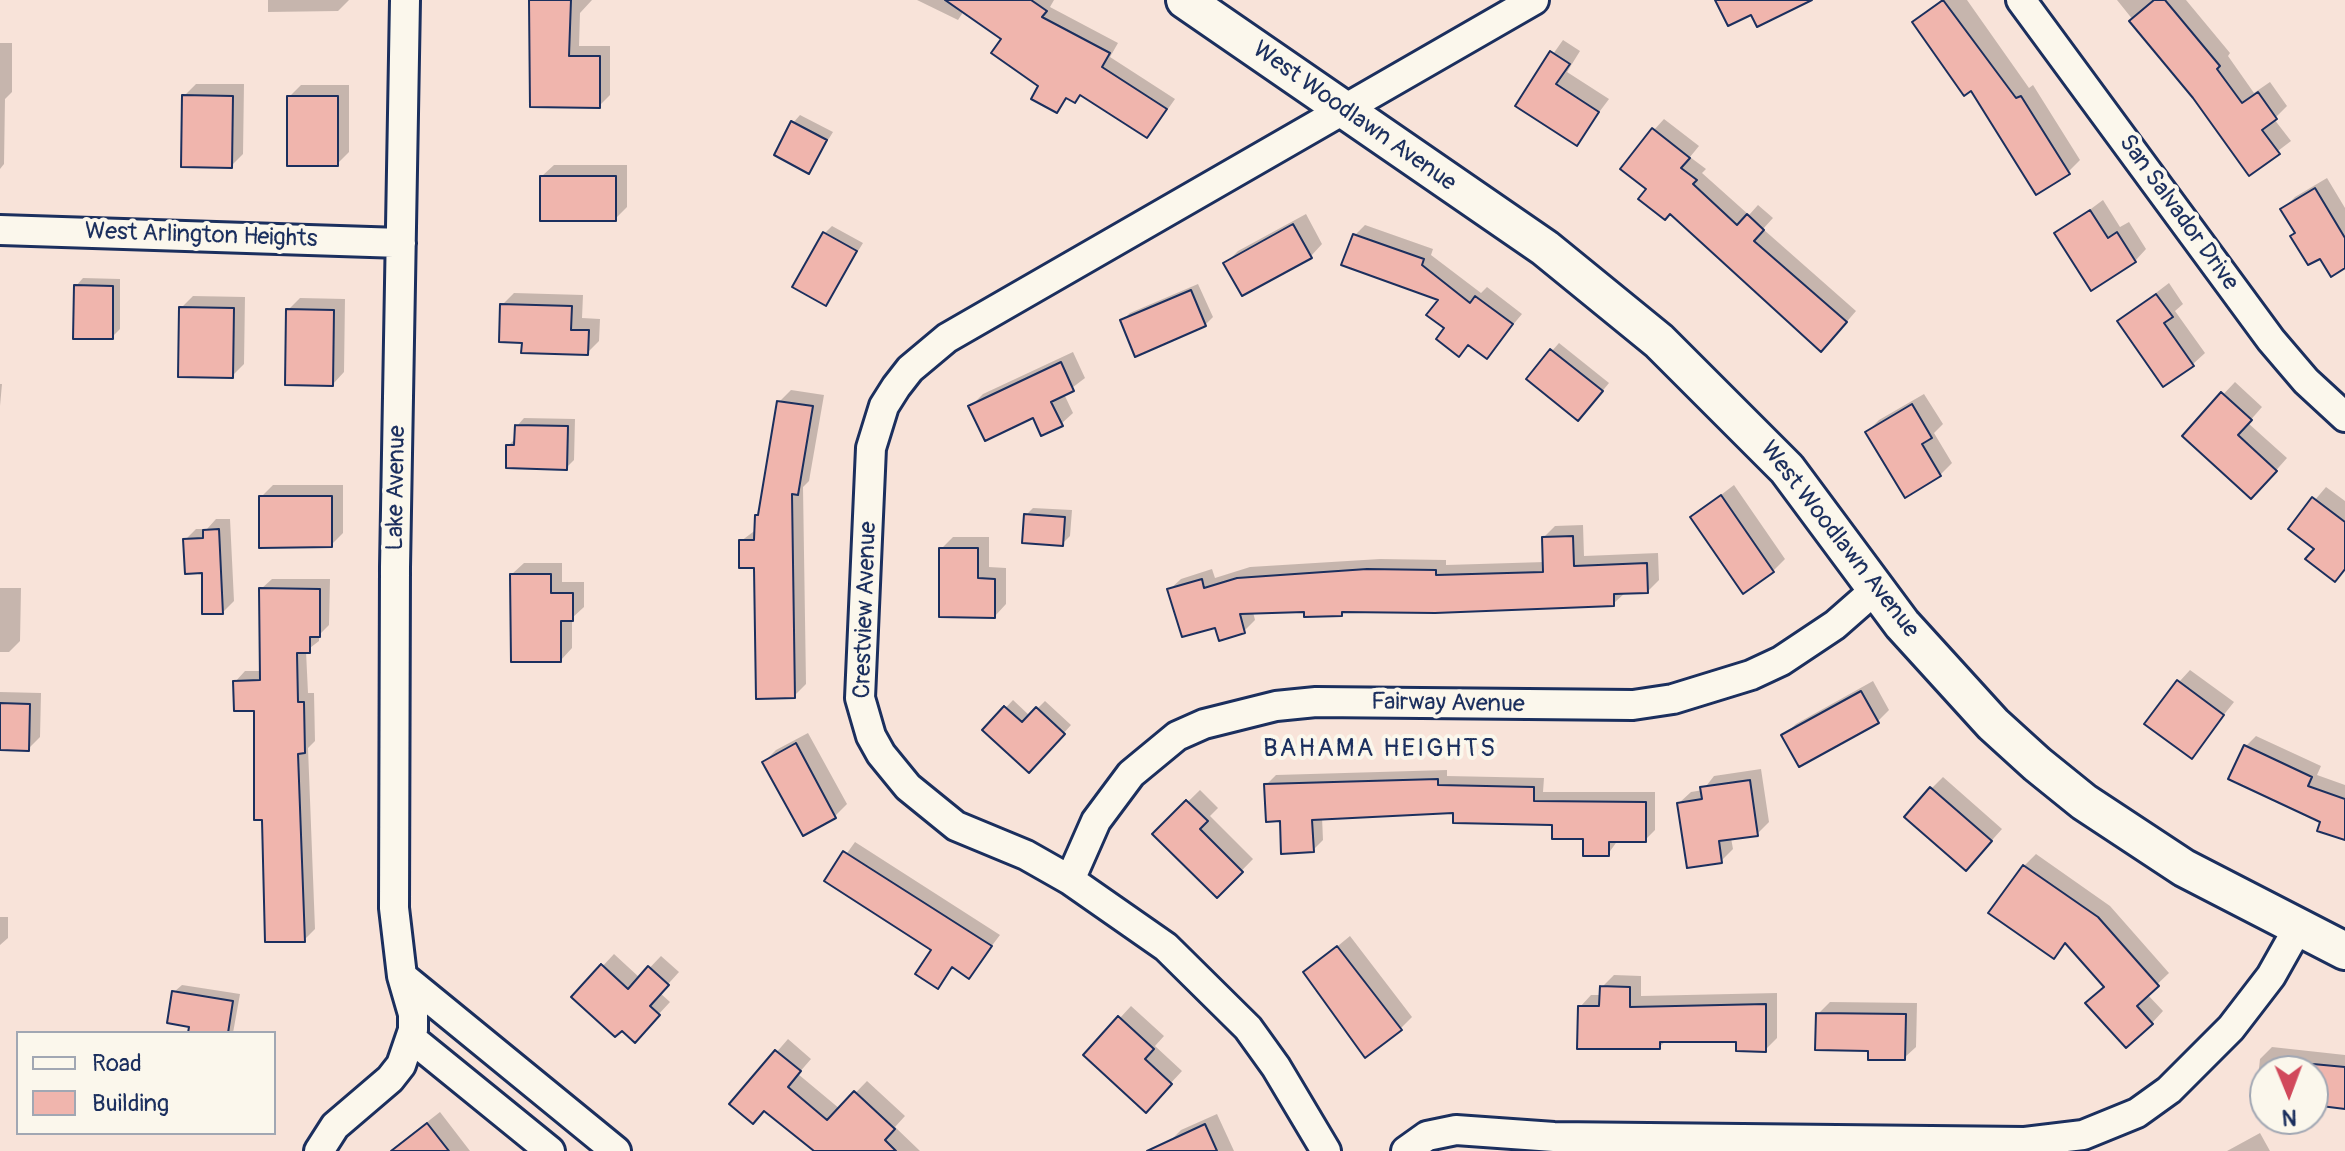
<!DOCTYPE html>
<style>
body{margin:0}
#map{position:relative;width:2345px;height:1151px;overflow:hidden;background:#f8e3d9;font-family:Pangolin,sans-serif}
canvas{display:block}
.legend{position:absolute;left:16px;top:1031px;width:260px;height:104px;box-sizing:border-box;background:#fbf7ec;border:2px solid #a1a7b3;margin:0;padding:10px 14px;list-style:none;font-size:24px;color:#1b2f5e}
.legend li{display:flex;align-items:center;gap:16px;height:40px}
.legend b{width:40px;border:2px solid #a1a7b3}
.north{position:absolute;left:2249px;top:1055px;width:80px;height:80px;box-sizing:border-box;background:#fbf7ec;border:2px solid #a1a7b3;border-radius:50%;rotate:179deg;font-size:22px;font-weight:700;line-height:32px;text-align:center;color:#1b2f5e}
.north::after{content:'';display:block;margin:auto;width:28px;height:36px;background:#d1495b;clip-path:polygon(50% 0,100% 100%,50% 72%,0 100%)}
</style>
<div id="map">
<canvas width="2345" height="1151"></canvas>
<ul class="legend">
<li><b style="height:10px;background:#fbf7ec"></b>Road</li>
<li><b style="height:22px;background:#f0b5ad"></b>Building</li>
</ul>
<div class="north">N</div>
</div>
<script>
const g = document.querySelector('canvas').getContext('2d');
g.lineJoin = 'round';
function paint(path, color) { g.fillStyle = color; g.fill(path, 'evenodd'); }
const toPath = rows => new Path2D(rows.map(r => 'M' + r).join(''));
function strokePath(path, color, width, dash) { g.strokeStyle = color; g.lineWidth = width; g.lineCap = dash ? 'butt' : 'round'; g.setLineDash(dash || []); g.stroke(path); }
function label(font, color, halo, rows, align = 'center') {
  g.font = font + ' Pangolin,sans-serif'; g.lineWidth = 8; g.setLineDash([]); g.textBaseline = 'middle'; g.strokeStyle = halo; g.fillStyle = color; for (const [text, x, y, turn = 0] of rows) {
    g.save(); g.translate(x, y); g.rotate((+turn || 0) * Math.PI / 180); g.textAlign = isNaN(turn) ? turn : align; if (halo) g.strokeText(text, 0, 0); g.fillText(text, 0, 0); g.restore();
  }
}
const shadow = toPath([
 [268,0,349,0,338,11,268,12],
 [530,0,592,0,580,13,579,46,610,46,610,95,599,106],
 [917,0,971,0,958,20],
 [1011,0,1054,0,1050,7,1118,43,1110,57,1175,99,1156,126,1147,135,1082,94,1075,101,1069,97,1057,110,1004,39],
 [1941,0,1967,0,2029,88,2033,85,2080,160,2068,172,1971,88,1915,22],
 [2117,0,2186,0,2230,53,2228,56,2254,93,2270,82,2287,106,2274,119,2291,141,2249,173,2195,97],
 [1563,40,1580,51,1567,72,1609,99,1576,143,1517,105],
 [0,43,12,43,12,92,5,99,4,164,0,169],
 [196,84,244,84,243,154,231,166,184,96],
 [301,85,349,85,349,152,337,164,289,97],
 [800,115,833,132,809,171,793,123],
 [1664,119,1699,146,1690,157,1706,169,1702,173,1749,215,1758,205,1773,218,1763,229,1856,311,1832,339,1649,189,1654,130],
 [554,165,627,165,627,207,615,219,542,176],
 [2327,178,2345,208,2345,266,2321,256,2297,232,2283,209,2295,197],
 [2103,200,2120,227,2129,222,2146,249,2135,261,2057,234],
 [1306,214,1322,244,1311,256,1226,263,1238,251],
 [1365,225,1433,249,1431,255,1481,293,1487,287,1522,314,1486,357,1447,328,1441,299,1355,235],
 [832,226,863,243,826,303,824,234],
 [83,278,120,279,120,329,112,337,76,286],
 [2169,283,2183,304,2175,311,2205,353,2193,364,2119,321],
 [1198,284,1213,317,1205,325,1122,321,1130,313],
 [514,293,583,295,582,318,600,319,599,341,587,353,524,341,502,305],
 [193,296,245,297,244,364,232,376,181,308],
 [300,298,345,299,344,372,333,384,288,310],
 [1559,343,1609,383,1586,411,1552,351],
 [1073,352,1085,378,1064,394,1073,413,1061,424,1034,416,971,406,983,394],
 [2235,382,2262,407,2248,423,2287,458,2263,485,2185,435],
 [0,384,2,384,0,406],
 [791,390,824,395,809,481,803,487,806,684,794,696,755,567,741,541,757,529,779,402],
 [1924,394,1943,424,1934,433,1952,463,1940,475,1867,432,1879,420],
 [524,418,575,419,574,460,566,468,508,446,516,438,517,426],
 [273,485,343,485,343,533,331,545,261,497],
 [1734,485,1785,559,1773,571,1692,517],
 [2326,487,2345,501,2345,570,2335,579,2317,548,2291,528],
 [1033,508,1072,510,1070,536,1062,544,1026,515],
 [216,519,230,519,234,601,223,612,185,540,196,529,207,529],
 [1583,525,1584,556,1658,553,1659,580,1648,591,1626,592,1613,604,1345,610,1341,614,1305,610,1253,612,1255,620,1244,631,1216,625,1169,590,1181,579,1212,569,1215,578,1250,567,1380,559,1446,560,1446,565,1545,562,1544,537,1555,526],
 [953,537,989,537,989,567,1006,568,1006,604,995,616,941,549],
 [524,563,562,563,562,582,584,582,584,607,572,618,572,648,561,660,512,574],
 [272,579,330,579,329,625,319,635,319,641,306,651,308,693,314,693,315,741,308,748,315,929,304,940,264,818,256,709,235,682,245,671,262,671,261,589],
 [0,588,21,588,20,641,9,652,0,652],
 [2190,670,2234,702,2191,756,2179,682],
 [1873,681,1889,710,1877,722,1784,735,1796,724],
 [0,692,41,693,40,737,28,749,0,748],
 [1013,700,1030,716,1045,701,1071,725,1037,763,985,730],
 [808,733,847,804,835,816,803,834,764,762,776,750],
 [2256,736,2321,766,2317,775,2345,785,2345,838,2246,746],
 [1761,769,1769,822,1757,834,1731,838,1733,849,1721,861,1679,803,1691,792,1703,790,1714,776],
 [1447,770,1447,776,1544,778,1543,792,1655,792,1655,830,1645,840,1618,840,1608,854,1585,837,1554,823,1455,811,1322,817,1323,840,1313,850,1282,819,1266,785,1276,775],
 [1943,777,2002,829,1977,857,1931,789],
 [1200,790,1218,808,1210,816,1253,859,1217,896,1155,834],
 [855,842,1000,935,969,976,954,966,938,987,934,949,827,881],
 [2036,854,2110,906,2169,973,2147,994,2163,1011,2152,1023,2106,986,2067,942,2054,956,2024,866],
 [0,917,8,917,8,938,0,945],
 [1350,936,1412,1017,1400,1029,1305,973],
 [614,954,640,978,661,956,679,972,660,993,670,1002,646,1028,622,1028,574,997],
 [1614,975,1641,976,1641,996,1777,993,1777,1038,1765,1050,1738,1040,1667,1040,1659,1047,1580,1007,1591,995,1602,995,1602,987],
 [182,985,240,994,233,1033,190,1033,192,1025,174,992],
 [1830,1002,1917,1003,1916,1047,1904,1058,1870,1049,1818,1014],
 [1131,1006,1164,1036,1155,1046,1182,1071,1157,1098,1120,1018],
 [788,1039,811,1059,798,1074,840,1109,867,1081,905,1116,895,1127,920,1151,817,1151,765,1109,732,1104],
 [2272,1047,2345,1055,2345,1107,2313,1103,2313,1071,2265,1071,2265,1098,2256,1097,2260,1059],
 [440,1112,470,1151,392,1151,399,1144],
 [1217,1114,1234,1151,1174,1151,1169,1142,1181,1130],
 [2260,1133,2270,1151,2227,1151]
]);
const building = toPath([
 [529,0,571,0,569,56,600,56,600,108,530,107,529,0],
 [945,0,1031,0,1047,11,1042,17,1110,53,1102,67,1167,109,1147,138,1080,95,1075,103,1066,98,1057,113,1031,99,1038,86,991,53,1001,39,945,0],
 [1715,0,1812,0,1757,27,1751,15,1728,26,1715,0],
 [1943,0,2016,98,2021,96,2070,174,2036,195,1971,91,1964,96,1912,22,1943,0],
 [2154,0,2165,0,2220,66,2217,69,2242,103,2258,92,2277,119,2262,130,2280,154,2249,176,2193,98,2129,21,2154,0],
 [1550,51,1570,64,1556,84,1599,112,1577,146,1515,106,1550,51],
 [182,95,233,96,232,168,181,167,182,95],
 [287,96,338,96,338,166,287,166,287,96],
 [791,121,827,140,809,174,774,155,791,121],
 [1652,128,1690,158,1681,168,1697,180,1693,184,1737,225,1747,214,1764,230,1754,241,1847,322,1821,352,1670,214,1665,220,1638,199,1646,189,1620,169,1652,128],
 [540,176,616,176,616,221,540,221,540,176],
 [2315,188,2345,238,2345,268,2331,277,2320,259,2308,265,2290,236,2295,233,2280,209,2315,188],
 [2090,210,2108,238,2117,232,2136,262,2091,291,2054,233,2090,210],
 [1293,224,1312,258,1242,296,1223,263,1293,224],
 [823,232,857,251,826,306,792,287,823,232],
 [1353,234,1424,259,1422,265,1470,303,1475,296,1513,324,1487,359,1468,345,1459,357,1436,339,1444,328,1426,315,1438,300,1341,265,1353,234],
 [74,285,113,286,113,339,73,339,74,285],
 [1191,290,1206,326,1135,357,1120,320,1191,290],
 [2156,294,2173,317,2164,323,2194,366,2163,387,2117,321,2156,294],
 [500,304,572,306,571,330,589,330,588,355,521,353,522,343,499,342,500,304],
 [179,307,234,308,233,378,178,377,179,307],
 [286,309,334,310,333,386,285,385,286,309],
 [1550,349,1603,391,1578,421,1526,379,1550,349],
 [1061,362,1074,391,1051,402,1063,426,1041,436,1033,418,985,441,968,406,1061,362],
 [2221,392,2252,420,2238,435,2277,471,2251,499,2182,436,2221,392],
 [777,401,813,406,798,495,792,494,795,698,756,699,754,568,739,568,739,540,754,540,755,515,758,515,777,401],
 [1912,404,1932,438,1922,444,1941,476,1905,498,1865,432,1912,404],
 [515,425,568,426,567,470,506,468,506,445,514,445,515,425],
 [1721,495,1774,572,1743,594,1690,517,1721,495],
 [259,496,332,496,332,547,259,548,259,496],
 [2312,497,2345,522,2345,569,2335,582,2305,559,2314,549,2288,529,2312,497],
 [1024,514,1065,517,1063,546,1022,543,1024,514],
 [219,529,223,614,202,614,202,573,185,574,183,539,203,538,203,530,219,529],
 [1573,536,1574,566,1647,563,1648,593,1614,594,1614,606,1435,613,1342,612,1342,616,1304,617,1304,612,1240,614,1245,633,1219,641,1215,628,1182,637,1167,589,1202,579,1204,588,1237,578,1367,569,1436,570,1436,575,1543,572,1542,537,1573,536],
 [939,548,978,548,978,578,995,579,995,618,939,617,939,548],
 [510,574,551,574,551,593,573,593,573,621,561,621,561,662,511,662,510,574],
 [259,588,320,589,320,637,310,637,310,653,297,653,298,702,304,702,305,753,298,754,305,942,265,942,262,820,254,820,254,711,234,711,233,681,260,680,259,588],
 [2177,680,2224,715,2192,759,2144,724,2177,680],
 [1861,691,1879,723,1799,767,1781,735,1861,691],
 [0,703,30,704,29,751,0,750,0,703],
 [1004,706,1022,722,1036,707,1065,734,1029,773,982,730,1004,706],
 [796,743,836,818,803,836,762,762,796,743],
 [2244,745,2312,777,2308,786,2345,799,2345,840,2317,831,2320,822,2228,779,2244,745],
 [1438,779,1438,785,1534,787,1534,801,1646,802,1646,842,1609,842,1609,856,1583,856,1583,839,1552,839,1552,825,1453,823,1453,813,1312,820,1314,852,1281,854,1280,821,1266,822,1264,784,1438,779],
 [1750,780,1758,836,1719,841,1722,863,1687,868,1677,803,1702,799,1700,787,1750,780],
 [1930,787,1992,841,1966,871,1904,817,1930,787],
 [1186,800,1208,821,1200,829,1243,872,1217,898,1152,834,1186,800],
 [843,851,992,946,969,979,952,967,938,989,915,974,931,950,824,881,843,851],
 [2023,865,2098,917,2159,986,2137,1006,2153,1024,2126,1048,2085,1003,2104,987,2065,943,2054,959,1988,913,2023,865],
 [1337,946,1402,1030,1365,1058,1303,972,1337,946],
 [601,964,628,989,648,966,669,985,650,1006,660,1015,635,1043,622,1031,615,1037,571,997,601,964],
 [1600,986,1630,987,1630,1007,1766,1004,1766,1052,1736,1051,1736,1042,1660,1042,1660,1049,1577,1049,1578,1006,1599,1006,1600,986],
 [172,991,233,1001,228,1033,188,1033,189,1027,167,1023,172,991],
 [1816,1013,1906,1014,1905,1060,1868,1060,1868,1051,1815,1050,1816,1013],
 [1118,1016,1154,1049,1145,1059,1172,1084,1146,1113,1083,1055,1118,1016],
 [775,1050,801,1071,788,1087,827,1120,854,1091,895,1129,885,1140,896,1151,814,1151,764,1111,753,1124,729,1104,775,1050],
 [2313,1064,2345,1067,2345,1109,2313,1105,2313,1064],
 [427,1123,449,1151,391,1151,427,1123],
 [1205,1124,1217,1151,1147,1151,1205,1124]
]);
const minor = toPath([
 [405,0,395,567,394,908,402,976,616,1151],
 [2021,0,2271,340,2306,381,2345,417],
 [0,230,401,243],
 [1070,880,1096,821,1131,774,1177,736,1204,724,1276,706,1316,702,1633,705,1673,699,1751,675,1781,661,1835,625,1876,589],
 [411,1038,550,1151],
 [319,1151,335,1126,390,1079,401,1065,413,1030,413,1014,402,976],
 [1326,1151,1276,1067,1248,1028,1166,947,1070,880,1026,855,956,826,908,787,881,754,871,736,860,698,871,448,884,406,896,387,910,369,947,338,1534,0],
 [1406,1151,1427,1136,1456,1130,1554,1137,2025,1142,2083,1135,2137,1113,2169,1090,2231,1028,2271,976,2298,928]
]);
const tertiary = toPath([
 [1185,0,1545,248,1659,341,1787,469,1902,624,1993,724,2037,764,2084,802,2184,868,2345,951]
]);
const streetNames = [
 ["West Woodlawn Avenue",1354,117,35],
 ["San Salvador Drive",2178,213,54],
 ["West Arlington Heights",201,236,2],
 ["Lake Avenue",397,488,-89],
 ["West Woodlawn Avenue",1839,540,52],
 ["Crestview Avenue",866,610,-88],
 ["Fairway Avenue",1448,704,1]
];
const neighbourhoodNames = [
 ["BAHAMA HEIGHTS",1380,749]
];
paint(shadow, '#0003');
paint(building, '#f0b5ad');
strokePath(building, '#1b2f5e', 2);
strokePath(minor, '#1b2f5e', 34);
strokePath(tertiary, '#1b2f5e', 42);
strokePath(minor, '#fbf7ec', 28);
strokePath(tertiary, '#fbf7ec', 36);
label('24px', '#1b2f5e', '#fbf7ec', streetNames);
g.letterSpacing = '2px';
label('26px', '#1b2f5e', '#fbf7ec', neighbourhoodNames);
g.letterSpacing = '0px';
</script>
